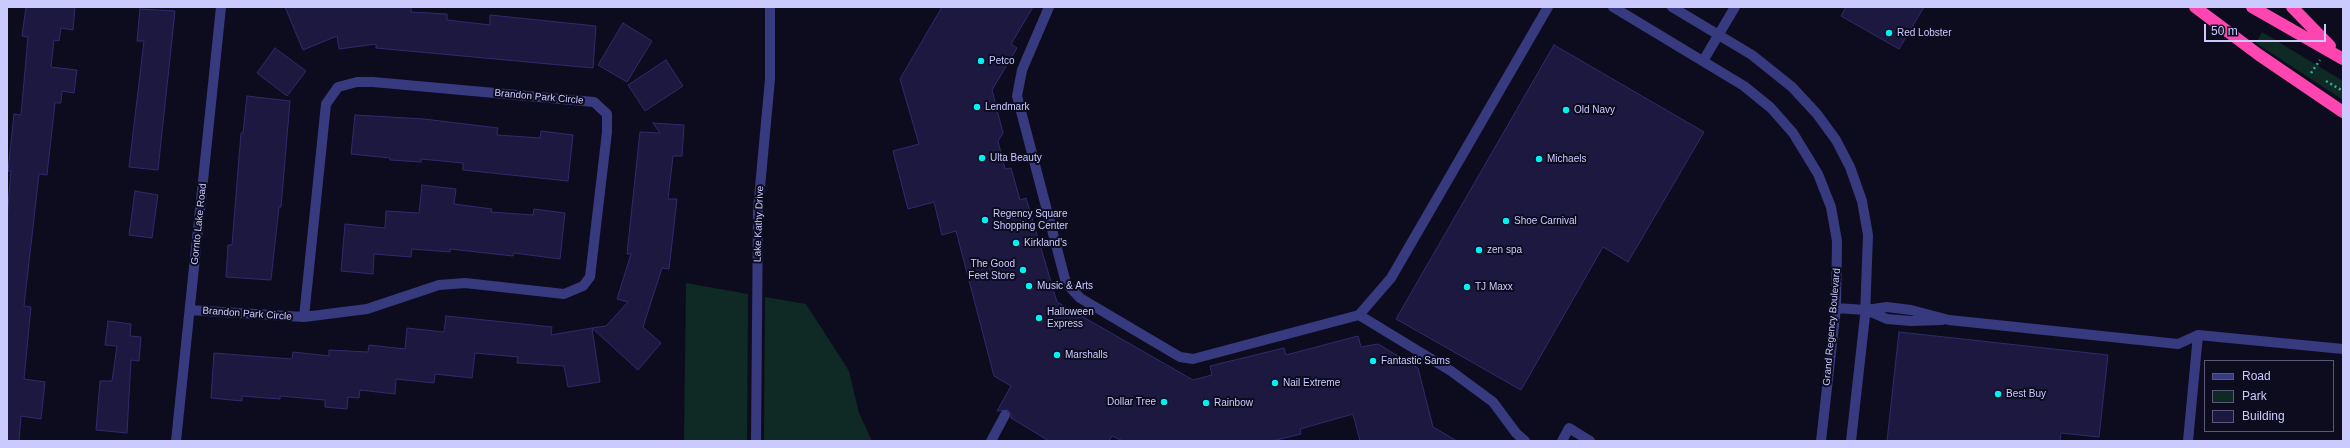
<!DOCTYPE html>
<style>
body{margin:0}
#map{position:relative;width:2350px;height:448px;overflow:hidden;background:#0d0c1f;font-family:Helvetica,sans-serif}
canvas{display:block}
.frame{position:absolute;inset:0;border:8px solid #cbcaff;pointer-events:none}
.legend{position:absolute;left:2204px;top:360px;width:130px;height:72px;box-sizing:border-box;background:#0d0c1f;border:1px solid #595879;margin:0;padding:5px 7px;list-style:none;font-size:12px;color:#cbcaff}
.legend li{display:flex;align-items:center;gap:8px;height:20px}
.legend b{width:20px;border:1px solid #595879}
.scale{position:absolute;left:2204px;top:24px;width:122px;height:18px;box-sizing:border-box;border:2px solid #cbcaff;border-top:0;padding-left:5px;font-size:12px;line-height:14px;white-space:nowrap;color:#cbcaff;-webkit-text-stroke:3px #0d0c1f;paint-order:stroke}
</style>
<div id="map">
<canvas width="2350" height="448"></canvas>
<div class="frame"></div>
<ul class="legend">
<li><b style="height:5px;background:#373a7e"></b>Road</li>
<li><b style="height:11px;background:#0f2925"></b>Park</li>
<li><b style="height:11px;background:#1c1840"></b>Building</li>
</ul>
<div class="scale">50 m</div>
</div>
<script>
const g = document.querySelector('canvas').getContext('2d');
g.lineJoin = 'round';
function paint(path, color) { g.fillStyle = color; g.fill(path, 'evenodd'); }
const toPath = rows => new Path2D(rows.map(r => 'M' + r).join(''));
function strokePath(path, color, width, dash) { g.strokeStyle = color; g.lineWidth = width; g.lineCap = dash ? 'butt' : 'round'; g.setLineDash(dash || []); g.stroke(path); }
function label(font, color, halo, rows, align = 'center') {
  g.font = font + ' Helvetica,sans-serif'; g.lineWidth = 4; g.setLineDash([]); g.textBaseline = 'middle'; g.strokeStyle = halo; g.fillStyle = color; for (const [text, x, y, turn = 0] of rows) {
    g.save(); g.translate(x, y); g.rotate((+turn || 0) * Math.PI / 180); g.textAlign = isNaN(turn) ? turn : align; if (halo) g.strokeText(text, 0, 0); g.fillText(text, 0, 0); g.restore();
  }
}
const green = toPath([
 [2262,32,2343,81,2343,100,2256,43],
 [686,283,748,294,747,441,684,441],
 [765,297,806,304,849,371,859,413,872,441,764,441]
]);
const building = toPath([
 [26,7,75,7,73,30,61,28,59,41,54,40,51,67,77,70,74,93,62,91,61,103,55,103,47,175,39,174,24,306,31,307,24,379,45,382,41,419,21,416,19,441,7,441,7,218,11,171,8,171,14,114,21,115,28,37,22,36,26,7],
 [285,7,411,7,411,12,447,14,447,20,490,25,490,15,596,26,593,68,376,48,376,44,339,49,337,36,303,50,285,7],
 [942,7,1033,7,1011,44,1017,48,992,90,1003,133,998,141,1005,169,1011,168,1020,200,1026,198,1057,302,1193,380,1212,375,1210,366,1284,348,1286,355,1358,336,1361,347,1378,344,1418,368,1433,427,1457,441,1360,441,1353,414,1300,429,1301,434,1272,441,1123,441,1112,436,1109,441,1049,441,1011,418,1011,414,1008,410,997,411,1011,386,994,376,956,231,942,235,934,202,908,209,893,151,919,144,900,79,942,7],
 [1846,7,1924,7,1899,49,1841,16,1846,7],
 [140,9,175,11,158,170,129,167,144,41,137,41,140,9],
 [623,23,652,41,627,82,598,65,623,23],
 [1554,45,1704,132,1628,262,1603,247,1521,390,1396,319,1554,45],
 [275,48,306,71,287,96,257,73,275,48],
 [666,60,683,86,645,111,628,85,666,60],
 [247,96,290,101,281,207,279,207,271,280,226,277,228,245,232,245,241,133,243,133,247,96],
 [355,115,424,119,498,128,497,135,540,138,541,131,573,135,568,181,463,170,463,163,421,159,421,162,390,160,390,158,351,154,355,115],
 [653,123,684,125,682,156,673,156,668,199,677,199,669,269,662,268,643,327,661,343,638,370,592,328,606,326,628,302,617,299,631,254,627,254,640,132,660,133,653,123],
 [422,185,456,189,454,204,492,209,491,212,533,215,534,209,565,213,560,259,514,253,513,256,450,249,450,252,412,249,411,257,374,254,373,274,341,271,345,224,385,228,386,211,419,213,422,185],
 [135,191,158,195,152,238,129,235,135,191],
 [446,316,552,327,551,335,592,328,600,382,568,387,564,366,517,363,518,357,475,353,472,378,435,374,434,383,396,379,395,394,360,390,359,398,348,397,347,409,325,407,325,400,280,396,280,399,242,396,242,401,211,398,214,353,292,359,293,352,329,356,329,350,368,352,369,345,405,349,407,328,444,332,446,316],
 [108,321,131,324,130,336,141,337,139,361,131,360,127,433,96,430,100,381,112,381,117,346,105,345,108,321],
 [1899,332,2108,355,2099,437,2061,433,2060,441,1887,441,1899,332]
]);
const path = toPath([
 [2311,73,2320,60],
 [2326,81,2343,91]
]);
const minor = toPath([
 [1049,7,1022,70,1017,96,1066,283,1080,298,1180,357,1193,359,1359,315,1391,278,1548,7],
 [1613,7,1744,86,1771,108,1793,133,1818,174,1831,207,1837,241,1836,308,1821,441],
 [1672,7,1752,55,1792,87,1817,114,1836,140,1850,167,1862,201,1868,235,1865,316,1851,441],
 [1703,61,1735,7],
 [1836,308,1866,310,1887,307,1911,310,1949,320,2178,344,2198,335,2343,349],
 [190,310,304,317,367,309,439,285,465,283,564,294,583,286,590,277,607,132,607,114,594,102,373,82,357,82,338,87,326,104,304,317],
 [1866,310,1887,319,1911,321,1942,320],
 [1359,315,1451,371,1493,402,1516,433,1525,441],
 [176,441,221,7],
 [756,441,758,209,770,79,770,7],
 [991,441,1005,415],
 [1562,441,1569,428,1590,441],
 [2188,441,2198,335]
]);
const highway = toPath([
 [2195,7,2259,55,2343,112],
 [2252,7,2343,59],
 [2292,7,2330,46]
]);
const markers = [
 [1889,33,4,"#00f2f5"],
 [981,61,4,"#00f2f5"],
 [977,107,4,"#00f2f5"],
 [1566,110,4,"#00f2f5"],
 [982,158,4,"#00f2f5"],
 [1539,159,4,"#00f2f5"],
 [985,220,4,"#00f2f5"],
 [1506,221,4,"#00f2f5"],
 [1016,243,4,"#00f2f5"],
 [1479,250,4,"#00f2f5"],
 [1023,270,4,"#00f2f5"],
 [1029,286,4,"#00f2f5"],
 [1467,287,4,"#00f2f5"],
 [1039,318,4,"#00f2f5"],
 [1057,355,4,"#00f2f5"],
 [1373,361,4,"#00f2f5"],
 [1275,383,4,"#00f2f5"],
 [1998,394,4,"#00f2f5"],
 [1164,402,4,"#00f2f5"],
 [1206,403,4,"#00f2f5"]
];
const poiNames = [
 ["Red Lobster",1897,33],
 ["Petco",989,61],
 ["Lendmark",985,107],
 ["Old Navy",1574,110],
 ["Ulta Beauty",990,158],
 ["Michaels",1547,159],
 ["Regency Square",993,214],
 ["Shopping Center",993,226],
 ["Shoe Carnival",1514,221],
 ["Kirkland's",1024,243],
 ["zen spa",1487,250],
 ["The Good",1015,264,"right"],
 ["Feet Store",1015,276,"right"],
 ["Music & Arts",1037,286],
 ["TJ Maxx",1475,287],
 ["Halloween",1047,312],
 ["Express",1047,324],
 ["Marshalls",1065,355],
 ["Fantastic Sams",1381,361],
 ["Nail Extreme",1283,383],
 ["Best Buy",2006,394],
 ["Dollar Tree",1156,402,"right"],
 ["Rainbow",1214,403]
];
const streetNames = [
 ["Brandon Park Circle",539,97,5],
 ["Gornto Lake Road",199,224,-84],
 ["Lake Kathy Drive",759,224,-88],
 ["Brandon Park Circle",247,314,4],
 ["Grand Regency Boulevard",1832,327,-85]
];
paint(green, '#0f2925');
paint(building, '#1c1840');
strokePath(building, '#312a6c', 1);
strokePath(path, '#2cb09c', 2.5, [2, 3]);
strokePath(minor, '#373a7e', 10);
strokePath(highway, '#ff45af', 12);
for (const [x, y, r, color] of markers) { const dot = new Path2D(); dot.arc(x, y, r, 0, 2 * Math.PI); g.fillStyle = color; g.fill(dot); strokePath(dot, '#0d0c1f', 1.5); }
label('10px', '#cbcaff', '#0d0c1f', poiNames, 'left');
label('10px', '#cbcaff', '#0d0c1f', streetNames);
</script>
